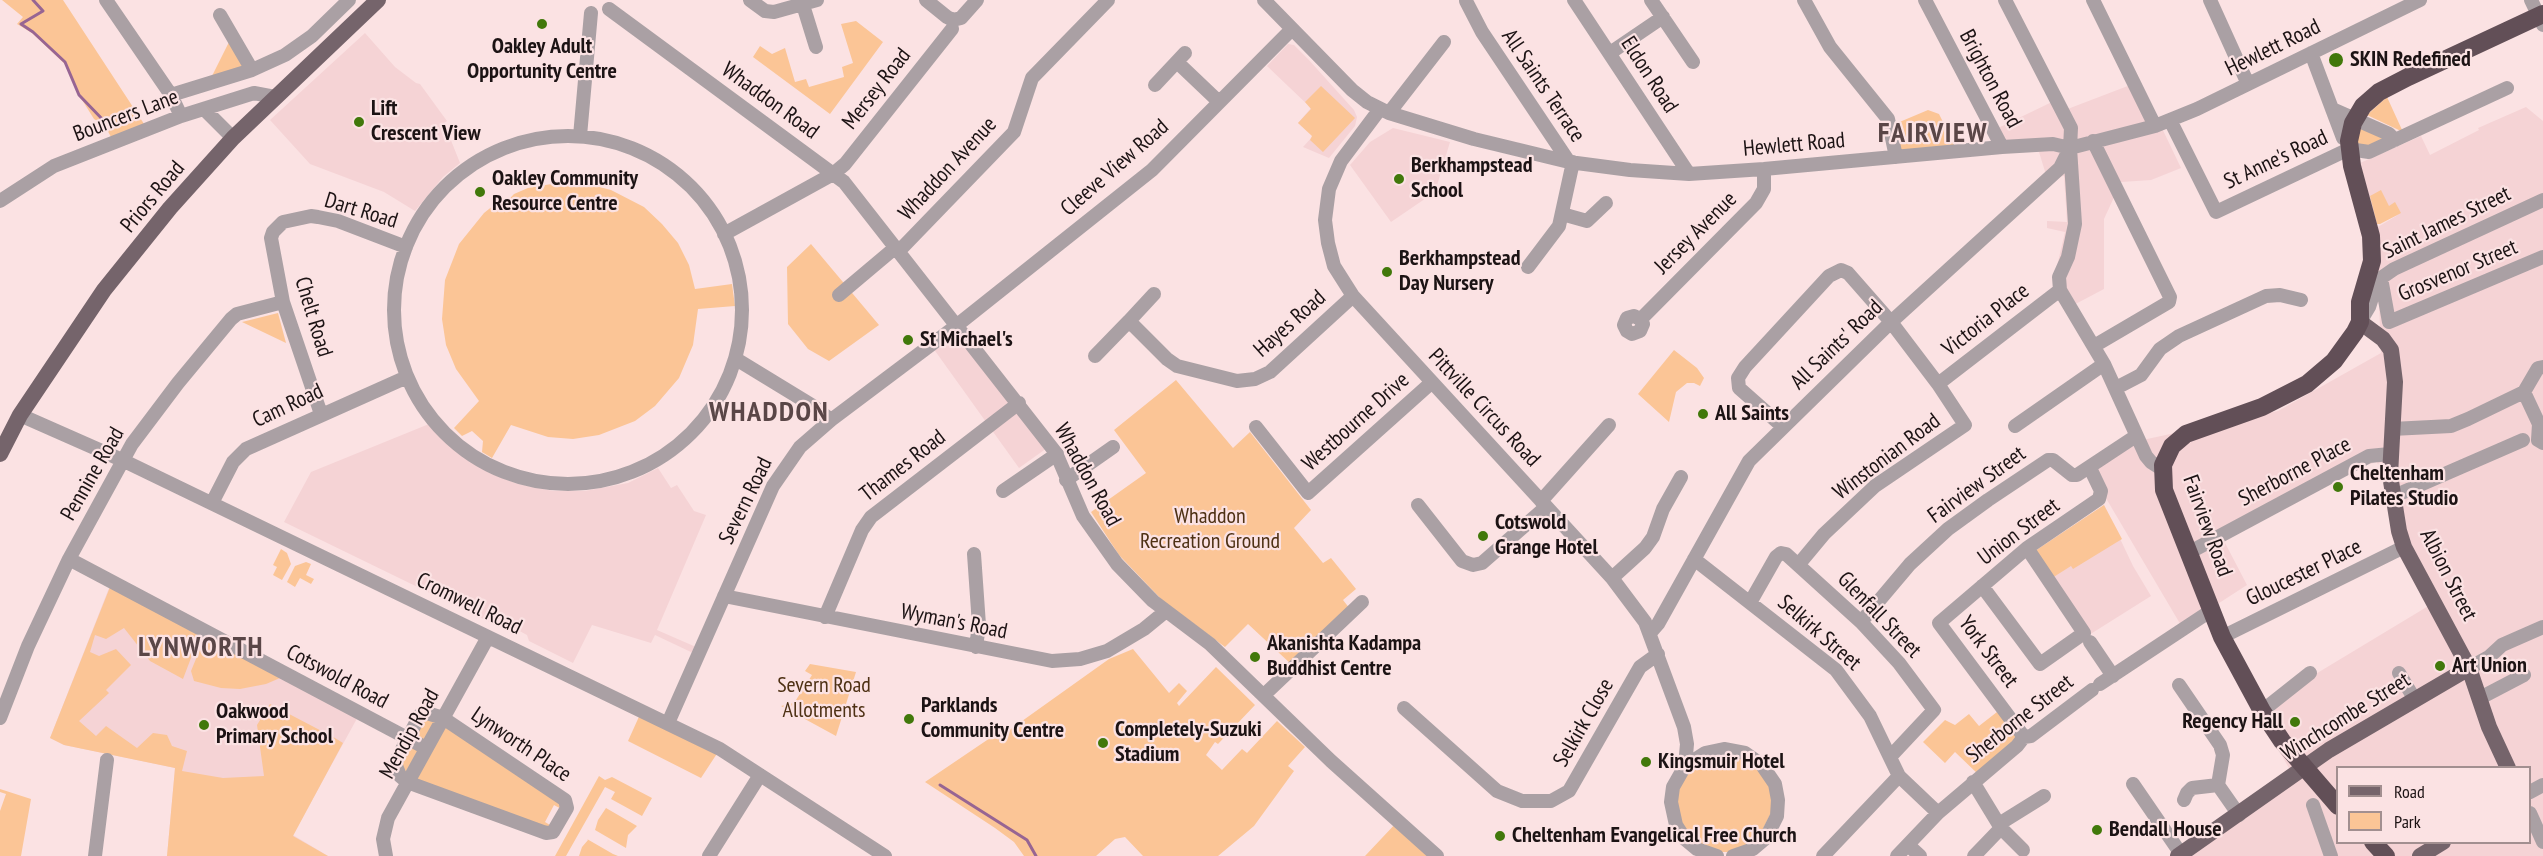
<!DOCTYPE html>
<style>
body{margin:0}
#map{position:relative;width:2543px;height:856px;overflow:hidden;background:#fbe2e3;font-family:"PT Sans Narrow",sans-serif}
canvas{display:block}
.legend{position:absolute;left:2336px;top:766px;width:195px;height:78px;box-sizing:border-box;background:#fbe2e3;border:2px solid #a28f90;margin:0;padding:8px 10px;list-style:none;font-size:18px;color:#1c1314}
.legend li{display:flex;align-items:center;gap:12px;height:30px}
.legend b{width:30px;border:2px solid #a28f90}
</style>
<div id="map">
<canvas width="2543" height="856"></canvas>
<ul class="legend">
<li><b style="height:8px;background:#75646b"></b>Road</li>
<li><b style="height:16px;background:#fbc596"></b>Park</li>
</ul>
</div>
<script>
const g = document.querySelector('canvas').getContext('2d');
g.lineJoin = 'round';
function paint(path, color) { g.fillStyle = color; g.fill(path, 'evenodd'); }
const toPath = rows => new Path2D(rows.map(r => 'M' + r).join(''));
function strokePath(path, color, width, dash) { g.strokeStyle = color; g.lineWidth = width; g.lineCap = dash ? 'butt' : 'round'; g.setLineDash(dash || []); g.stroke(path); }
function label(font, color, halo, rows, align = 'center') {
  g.font = font + ' "PT Sans Narrow",sans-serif'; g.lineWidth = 4.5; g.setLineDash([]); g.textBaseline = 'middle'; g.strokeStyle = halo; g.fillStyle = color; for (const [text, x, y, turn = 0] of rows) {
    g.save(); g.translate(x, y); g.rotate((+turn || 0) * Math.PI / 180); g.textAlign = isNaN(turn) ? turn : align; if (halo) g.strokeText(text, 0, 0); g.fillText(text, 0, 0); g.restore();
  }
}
const built = toPath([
 [365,33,395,67,416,83,420,84,447,121,444,123,460,163,443,177,415,211,384,192,310,164,270,120],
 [1288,44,1294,45,1308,59,1354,110,1357,117,1355,126,1329,158,1303,147,1313,136,1298,123,1311,108,1267,66],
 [2133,84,2159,122,2181,168,2151,180,2121,182,2104,219,2104,289,2066,309,2053,283,2065,232,2047,228,2047,221,2067,222,2064,176,2047,178,2039,152,2005,145,1996,129,2054,101,2065,110],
 [2526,107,2543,121,2543,856,2170,856,2290,770,2256,710,2430,605,2377,462,2317,479,2223,539,2247,585,2182,627,2087,466,2133,442,2278,411,2381,353,2376,228,2398,215,2377,224,2360,163,2421,136,2430,155,2479,130,2478,128],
 [2338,768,2530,768,2530,842,2338,842],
 [1393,128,1450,142,1435,192,1391,222,1350,165,1370,142],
 [956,331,1047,448,1019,468,933,348],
 [429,424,445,442,471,462,492,474,518,484,553,491,585,491,628,483,658,468,671,488,677,485,694,511,706,515,657,630,696,647,693,653,655,635,651,643,592,625,573,663,529,641,527,635,514,628,508,631,284,522,311,472],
 [2104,505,2133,566,2151,596,2089,635,2035,551],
 [109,588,360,713,293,835,328,856,167,856,175,768,64,745,50,738]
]);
const green = toPath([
 [2,0,63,0,148,130,111,137,105,126,94,119,79,95,68,67,32,33,17,24,23,17],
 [856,21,883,42,830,114,753,57,760,46,772,54,785,48,795,82,806,79,809,87,844,77,842,67,853,63,841,24],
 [232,36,252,70,208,84],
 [1321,86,1355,118,1323,152,1310,140,1312,136,1298,123,1311,109,1305,102],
 [2387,97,2403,132,2367,115],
 [1928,110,1939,114,1954,144,1952,151,1896,157,1890,126],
 [2362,128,2383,138,2367,148,2359,144,2357,141,2358,132],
 [563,182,588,184,611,190,644,207,662,224,678,243,689,265,695,289,732,284,735,306,698,309,693,345,679,378,655,406,635,421,599,435,573,439,548,437,511,425,492,458,482,452,483,441,472,431,462,436,454,428,479,401,456,369,446,345,442,319,445,280,459,244,484,213,494,205,499,210,514,194,528,188],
 [2381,190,2389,206,2395,202,2401,213,2380,224,2377,224,2370,196],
 [811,244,879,325,829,361,808,349,788,324,787,267],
 [278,313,286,343,242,322],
 [1674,350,1697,368,1704,378,1700,386,1694,383,1687,383,1676,392,1669,422,1638,394],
 [1176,380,1233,448,1250,432,1311,510,1294,528,1323,563,1331,558,1356,589,1343,600,1350,609,1292,665,1248,624,1225,647,1162,600,1119,555,1091,512,1146,473,1114,430],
 [2104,505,2122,539,2073,569,2071,566,2052,578,2035,551],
 [281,549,287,553,291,564,282,580,273,575,277,567,273,565],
 [306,562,311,564,306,575,314,579,311,584,300,578,295,587,287,582,295,566],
 [112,582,202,629,183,679,150,661,124,628,106,639,95,635,90,652,99,656,116,649,131,665,106,690,109,693,79,721,96,736,106,726,137,748,153,733,167,735,172,746,187,751,182,771,223,778,264,776,257,725,270,704,335,738,343,743,293,836,328,856,167,856,175,768,64,745,50,738],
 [207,632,287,675,266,684,240,689,221,688,194,681,191,671],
 [1133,649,1169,693,1179,683,1187,691,1177,703,1179,706,1216,667,1255,705,1218,744,1215,742,1206,755,1222,770,1242,749,1247,753,1277,721,1305,747,1288,766,1294,771,1254,826,1218,856,1143,856,1125,837,1115,839,1096,856,1024,856,1014,842,995,828,925,782,993,736,1001,736,1109,659],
 [810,664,856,672,836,736,781,706,794,703,812,675,805,671],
 [642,710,720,749,701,778,628,741],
 [1997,712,2024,737,1980,776,1955,752,1945,763,1923,742,1945,720,1955,725,1969,714,1979,726],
 [427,713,565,800,565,811,554,805,545,822,555,828,553,832,400,776,407,739],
 [1735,754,1767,777,1774,807,1758,839,1733,852,1720,852,1699,846,1679,822,1677,792,1687,772,1704,758],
 [599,776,605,780,612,777,652,798,642,816,611,799,615,792,605,787,566,856,555,856],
 [0,789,31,799,21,856,0,856,0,811,6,794,0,792],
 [606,808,637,826,628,835,626,848,595,830,598,820],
 [1398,821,1437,856,1365,856],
 [587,839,613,854,618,856,579,856,582,847,588,840]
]);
const stream = toPath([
 [33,0,43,11,21,24,33,32,65,62,79,95,106,123],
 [940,785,1027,840,1036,856]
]);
const minor = toPath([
 [106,0,171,95,181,116],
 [750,0,765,11,774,12,817,0],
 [926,0,947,17,953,20,961,18,977,0],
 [1264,0,1352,90,1367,102,1389,113,1474,139,1569,162,1630,170,1689,174,1764,169,2002,147,2053,144,2070,148,2155,126,2197,109,2420,0],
 [1574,0,1689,174],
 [1651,0,1693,62],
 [1804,0,1830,47,1888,119,1896,157],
 [1925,0,2002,147],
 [2005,0,2071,128,2070,148,2075,224,2068,257,2059,277,2060,290,2104,364,2146,456,2151,462,2162,469],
 [2093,0,2155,126],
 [2210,0,2248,84],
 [2531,0,2543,25],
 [1466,1,1482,32,1569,162],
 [803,5,816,47],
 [609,9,844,182,1056,453,1083,516,1117,564,1153,601,1210,644,1331,761,1437,856],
 [220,15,252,70],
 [1610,53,1663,17],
 [2311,53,2343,138,2349,141],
 [1177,62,1218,101],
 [1155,85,1185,53],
 [171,95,252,70,285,55,312,36,349,0],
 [204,109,233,138],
 [1380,109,1341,161,1329,189,1325,220,1328,243,1334,266,1353,296,1612,578,1645,622,1684,727,1687,744,1685,766],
 [2332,109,2389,134,2395,140],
 [1389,113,1444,42],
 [2170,120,2216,212,2349,149,2369,152,2507,88],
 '394 310a174 174 0 1 1 348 0a174 174 0 1 1-348 0Z',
 [580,136,591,13],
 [2093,141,2170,297,2169,302,2094,346],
 [0,201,54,166,181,116,254,93,275,97],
 [1562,214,1587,221,1606,203],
 [724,234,833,174,845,164,952,29],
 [899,251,1014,132,1032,78,1108,0],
 [1528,267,1559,226,1573,162],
 [2381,278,2389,322,2543,257],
 [839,295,896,247],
 [1640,319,1643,324,1640,331,1632,334,1627,331,1624,325,1627,318,1634,316,1640,319,1643,317,1756,203,1764,189,1764,169],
 [1129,321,1154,294],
 [2360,322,2369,307,2377,282,2381,278,2394,269,2543,200],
 [1095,356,1129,321,1167,359,1177,366,1237,381,1255,379,1270,372,1353,296],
 [736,359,813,406,831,420],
 [1938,384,2060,290],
 [2116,388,2141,375,2160,349,2179,336,2266,296,2280,295,2301,300],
 [2524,392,2539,424,2538,440,2543,443],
 [321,414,283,302,271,238,273,232,283,222,311,216,318,217,338,221,406,247],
 [20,415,122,460,720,749,885,856],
 [1782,426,1739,388,1738,378,1745,367,1829,276,1841,270,1848,273,1891,322,1938,384,1965,425,1875,486,1824,534,1799,564],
 [2015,426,2104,364],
 [1256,427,1308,493,1431,383],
 [2392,429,2451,426,2468,419,2524,392,2538,368,2543,367],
 [1066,480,1113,447],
 [1003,491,1057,454],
 [2392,497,2523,440],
 [1541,501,1609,425],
 [212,503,233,462,246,449,407,377],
 [1418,505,1462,561,1473,565,1482,563,1546,507],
 [2190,552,2369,456,2390,454],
 [974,554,979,625,976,647],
 [69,559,426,748],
 [1694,559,1836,670,1870,716,1899,776,1938,813],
 [1612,578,1645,548,1653,537,1663,509,1681,477],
 [1982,586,2040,664,2084,633,2027,548],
 [724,596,1052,661,1080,659,1107,651,1144,629,1166,611],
 [1751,601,1776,557,1781,553,1786,554,1861,622,1899,663,1934,710,1890,757],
 [825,617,862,530,871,517,1019,403],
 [1861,622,1910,564,1948,529,1988,500,2048,460,2053,460,2072,475,2077,475,2136,436],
 [1651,632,1658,624,1749,461,1891,322,2060,168,2070,148],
 [2222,637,2404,547],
 [2090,642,2113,676],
 [2469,668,2489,657,2502,645,2543,627],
 [2399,673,2415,700],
 [2100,684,2212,610],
 [2179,685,2220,745,2223,755,2218,785,2192,788,2187,793,2184,800],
 [1264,695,1362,602],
 [2480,698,2524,675],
 [1404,708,1497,791,1522,801,1551,801,1569,791,1640,667,1658,654],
 [2262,711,2310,673],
 [427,713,443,718,565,800,567,808,553,832,546,833,407,782,400,776,395,763,420,715,427,713],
 [0,718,28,646,69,559,132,444,178,383,231,319,237,314,283,302],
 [668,723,773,486,800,447,831,420,956,326,1152,170,1292,29],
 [2024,737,1939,623,2027,548,2099,499,2101,491,2090,468],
 [1973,782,2001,828,2023,850],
 [2133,784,2181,854],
 [2218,785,2239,815],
 [2530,792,2543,785],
 [2313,805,2331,856],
 [2530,813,2543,842],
 [1999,824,2044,796],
 [1908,845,1920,856],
 [95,856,107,760],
 [386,856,383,839,388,818,488,637],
 [709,856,760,775],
 [1717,856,1697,849,1685,839,1676,825,1671,802,1673,787,1685,766,1705,753,1724,749,1745,753,1762,765,1775,784,1778,800,1777,816,1766,838,1753,849,1733,856],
 [1823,856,1899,776],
 [1897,856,1938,813,2017,746,2024,737,2031,736,2092,690],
 [1974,856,2001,828]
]);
const major = toPath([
 [2360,322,2383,339,2391,350,2395,382,2390,475,2399,531,2404,547,2469,668,2489,727,2508,768],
 [0,454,20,415,104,290,170,208,233,138,378,0],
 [2178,856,2329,750,2469,668],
 [2420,856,2443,842]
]);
const highway = toPath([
 [2338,806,2282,741,2262,711,2222,637,2164,490,2163,465,2172,446,2186,434,2262,407,2307,384,2334,361,2355,332,2360,322,2360,302,2372,261,2371,236,2352,166,2349,141,2353,123,2363,106,2379,92,2408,77,2543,14],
 [2373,842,2386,856]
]);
const markers = [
 [542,24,6,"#41780a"],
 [2336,60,8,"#41780a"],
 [359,122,6,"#41780a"],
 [1399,179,6,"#41780a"],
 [480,192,6,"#41780a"],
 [1387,272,6,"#41780a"],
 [908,340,6,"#41780a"],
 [1703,414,6,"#41780a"],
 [2338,487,6,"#41780a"],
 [1483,536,6,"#41780a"],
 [1255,657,6,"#41780a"],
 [2440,666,6,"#41780a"],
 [909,719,6,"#41780a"],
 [2295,722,6,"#41780a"],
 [204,725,6,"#41780a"],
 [1103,743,6,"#41780a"],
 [1646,762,6,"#41780a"],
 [2097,830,6,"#41780a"],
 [1500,836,6,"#41780a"]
];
const poiNames = [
 ["Oakley Adult",542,47,"center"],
 ["Opportunity Centre",542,72,"center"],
 ["SKIN Redefined",2350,60],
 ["Lift",371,109],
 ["Crescent View",371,134],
 ["Berkhampstead",1411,166],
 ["School",1411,191],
 ["Oakley Community",492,179],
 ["Resource Centre",492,204],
 ["Berkhampstead",1399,259],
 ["Day Nursery",1399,284],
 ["St Michael's",920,340],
 ["All Saints",1715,414],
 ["Cheltenham",2350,474],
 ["Pilates Studio",2350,499],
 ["Cotswold",1495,523],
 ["Grange Hotel",1495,548],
 ["Akanishta Kadampa",1267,644],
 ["Buddhist Centre",1267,669],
 ["Art Union",2452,666],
 ["Parklands",921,706],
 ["Community Centre",921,731],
 ["Oakwood",216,712],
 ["Primary School",216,737],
 ["Regency Hall",2283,722,"right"],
 ["Completely-Suzuki",1115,730],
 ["Stadium",1115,755],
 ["Kingsmuir Hotel",1658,762],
 ["Bendall House",2109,830],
 ["Cheltenham Evangelical Free Church",1512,836]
];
const streetNames = [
 ["Hewlett Road",2273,48,-26],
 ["Eldon Road",1649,75,57],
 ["Brighton Road",1990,79,62],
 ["All Saints Terrace",1543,86,56],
 ["Mersey Road",877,89,-52],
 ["Whaddon Road",770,101,36],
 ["Bouncers Lane",126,116,-21],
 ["Hewlett Road",1794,145,-5],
 ["St Anne's Road",2276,160,-25],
 ["Cleeve View Road",1115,168,-41],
 ["Whaddon Avenue",948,169,-47],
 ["Priors Road",153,197,-50],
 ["Dart Road",361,211,17],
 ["Saint James Street",2447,223,-26],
 ["Jersey Avenue",1696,233,-45],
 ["Grosvenor Street",2458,271,-23],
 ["Chelt Road",313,317,73],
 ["Victoria Place",1986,320,-38],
 ["Hayes Road",1290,324,-42],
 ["All Saints' Road",1837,345,-44],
 ["Cam Road",288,406,-25],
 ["Pittville Circus Road",1484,408,47],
 ["Westbourne Drive",1356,422,-42],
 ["Winstonian Road",1887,457,-37],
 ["Thames Road",903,466,-38],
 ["Sherborne Place",2295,472,-28],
 ["Pennine Road",93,474,-60],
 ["Whaddon Road",1087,475,61],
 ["Fairview Street",1977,485,-36],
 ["Severn Road",746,501,-64],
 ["Fairview Road",2207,526,70],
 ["Union Street",2019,532,-37],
 ["Gloucester Place",2304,573,-26],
 ["Albion Street",2448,575,63],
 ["Cromwell Road",469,604,26],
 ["Glenfall Street",1879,615,46],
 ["Wyman's Road",954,622,11],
 ["Selkirk Street",1819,633,41],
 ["York Street",1988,652,53],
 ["Cotswold Road",337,677,28],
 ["Winchcombe Street",2346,717,-32],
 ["Sherborne Street",2020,719,-38],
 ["Selkirk Close",1584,723,-60],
 ["Mendip Road",410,734,-61],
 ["Lynworth Place",521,745,34]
];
const parkNames = [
 ["Whaddon",1210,517],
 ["Recreation Ground",1210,542],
 ["Severn Road",824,686],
 ["Allotments",824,711]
];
const districtNames = [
 ["FAIRVIEW",1933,134],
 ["WHADDON",769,413],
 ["LYNWORTH",201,648]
];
paint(built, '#f5d3d5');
paint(green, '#fbc596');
strokePath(stream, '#976593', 3);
strokePath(minor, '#aaa0a4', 14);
strokePath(major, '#75646b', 16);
strokePath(highway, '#624f57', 18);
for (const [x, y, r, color] of markers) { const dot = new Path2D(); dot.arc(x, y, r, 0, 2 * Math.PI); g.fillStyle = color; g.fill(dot); strokePath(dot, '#fbe2e3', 2); }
label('bold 22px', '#1c1314', '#fbe2e3', poiNames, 'left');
label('22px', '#1c1314', '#fbe2e3', streetNames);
label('22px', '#4e3114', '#fbe2e3', parkNames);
g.letterSpacing = '1.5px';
label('bold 28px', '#5a4647', '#fbe2e3', districtNames);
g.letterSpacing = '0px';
</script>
